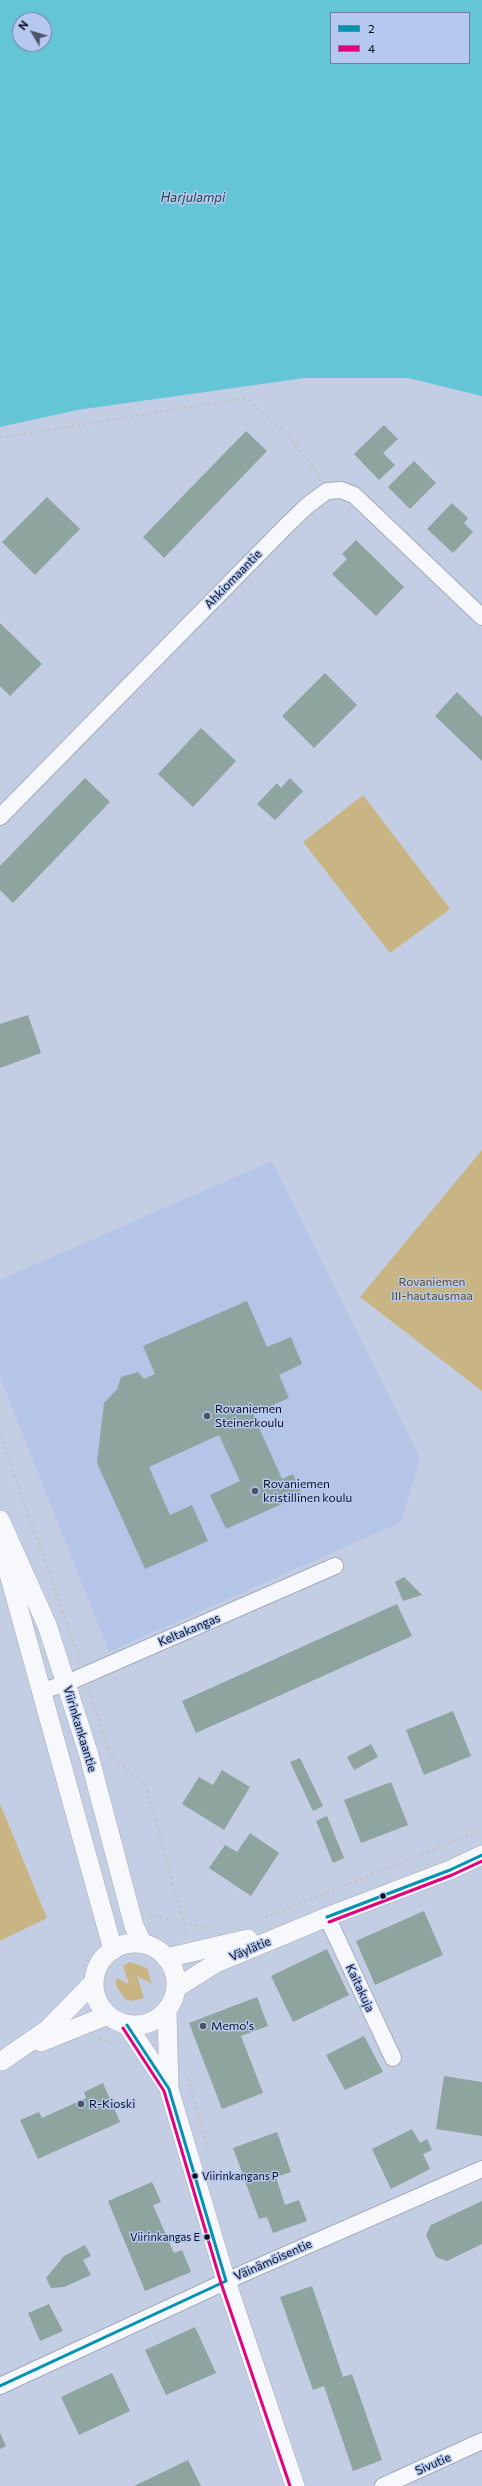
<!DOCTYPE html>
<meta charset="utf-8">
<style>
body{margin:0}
#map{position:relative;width:482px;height:2486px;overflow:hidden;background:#c3cde3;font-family:Commissioner,sans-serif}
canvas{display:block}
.legend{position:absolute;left:330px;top:12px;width:140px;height:52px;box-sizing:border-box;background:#b6c8f0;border:1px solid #727f9d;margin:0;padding:5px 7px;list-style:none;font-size:12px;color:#0c1220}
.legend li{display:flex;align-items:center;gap:8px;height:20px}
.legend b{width:20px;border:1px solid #727f9d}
.north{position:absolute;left:12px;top:12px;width:40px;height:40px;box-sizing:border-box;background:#b6c8f0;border:1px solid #727f9d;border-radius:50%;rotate:308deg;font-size:11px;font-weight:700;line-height:16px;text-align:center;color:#0c1220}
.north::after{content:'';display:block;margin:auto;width:14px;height:18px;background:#4c5364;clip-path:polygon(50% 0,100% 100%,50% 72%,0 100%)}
</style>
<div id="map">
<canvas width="482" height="2486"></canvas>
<ul class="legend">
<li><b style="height:5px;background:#0292b4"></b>2</li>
<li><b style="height:5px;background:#e5007d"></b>4</li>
</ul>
<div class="north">N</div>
</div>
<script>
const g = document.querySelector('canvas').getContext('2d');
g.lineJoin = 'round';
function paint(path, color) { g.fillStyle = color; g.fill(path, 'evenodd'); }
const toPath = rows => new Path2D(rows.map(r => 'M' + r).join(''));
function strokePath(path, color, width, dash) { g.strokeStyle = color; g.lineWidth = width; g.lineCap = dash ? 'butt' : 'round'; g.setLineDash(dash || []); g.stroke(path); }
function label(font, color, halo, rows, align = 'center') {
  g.font = font + ' Commissioner,sans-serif'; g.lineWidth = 3; g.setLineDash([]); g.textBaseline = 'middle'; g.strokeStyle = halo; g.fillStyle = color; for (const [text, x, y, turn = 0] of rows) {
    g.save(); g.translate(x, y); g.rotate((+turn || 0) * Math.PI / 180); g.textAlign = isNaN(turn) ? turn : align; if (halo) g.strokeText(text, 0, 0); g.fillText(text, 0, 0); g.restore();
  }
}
const built = toPath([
 [272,1161,420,1458,401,1522,109,1652,0,1376,0,1280]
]);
const green = toPath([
 [363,795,450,909,390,953,303,842],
 [482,1150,482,1391,360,1297],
 [0,1804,47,1918,0,1941],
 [130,1962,147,1968,152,1984,137,1976,144,1998,132,2001,126,2000,116,1986,116,1978,129,1984,123,1966]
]);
const water = toPath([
 [0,0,482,0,482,396,408,378,304,378,77,410,0,427],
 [331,13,469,13,469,63,331,63],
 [20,20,44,20,44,44,20,44]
]);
const building = toPath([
 [384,425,398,439,383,453,395,465,379,480,354,454],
 [246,431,267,451,164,558,143,537],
 [414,461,436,483,410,509,388,487],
 [47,497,80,529,35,575,2,542],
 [452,503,468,518,464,523,473,532,453,553,427,529],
 [356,540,404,587,376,616,332,574,347,559,342,554],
 [0,623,42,664,10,696,0,686],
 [325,673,357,705,314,748,282,716],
 [457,692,482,717,482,761,435,716],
 [201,728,236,761,193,807,158,774],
 [85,778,110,802,13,903,0,890,0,866],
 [290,778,303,791,275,820,257,804,277,783,281,788],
 [28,1015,41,1053,0,1068,0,1024],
 [247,1301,267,1347,291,1337,302,1364,279,1375,289,1398,253,1414,282,1479,293,1474,302,1495,226,1529,210,1495,240,1481,219,1435,149,1467,170,1515,192,1505,208,1541,145,1569,97,1463,104,1403,117,1389,121,1377,138,1372,144,1379,155,1374,143,1346],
 [404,1577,422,1595,403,1601,395,1582],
 [397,1604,412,1636,196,1733,182,1701],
 [453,1711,471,1756,424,1775,406,1730],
 [371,1744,378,1757,354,1770,347,1757],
 [300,1758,323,1806,313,1811,290,1762],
 [222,1770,250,1787,224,1830,182,1804,199,1777,213,1785],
 [391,1782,408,1825,361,1843,344,1800],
 [327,1816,344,1858,333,1863,316,1821],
 [250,1833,279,1853,251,1896,209,1868,225,1845,237,1852],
 [424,1911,443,1955,375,1985,356,1941],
 [327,1949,349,1995,293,2022,271,1976],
 [257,1997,268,2026,241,2036,263,2093,222,2109,189,2023],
 [364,2036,383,2072,345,2090,326,2055],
 [444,2076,482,2082,482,2136,436,2129],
 [103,2083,120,2122,38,2159,20,2120,39,2112,42,2118,86,2098,84,2092],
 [412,2129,420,2143,427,2139,432,2150,423,2154,430,2169,391,2189,372,2149],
 [277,2132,291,2172,276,2177,285,2205,299,2200,307,2221,273,2233,267,2217,259,2219,233,2148],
 [152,2182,161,2202,153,2205,174,2253,182,2250,191,2272,145,2291,108,2201],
 [482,2201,482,2244,447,2261,436,2257,426,2235,431,2225],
 [85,2245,91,2256,83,2260,91,2275,64,2287,51,2288,46,2278,64,2256],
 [312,2286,343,2377,352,2374,382,2460,353,2471,324,2386,313,2390,280,2297],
 [49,2304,63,2331,40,2341,28,2313],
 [195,2327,216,2373,166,2395,145,2350],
 [112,2373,130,2411,79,2435,61,2397],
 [0,2433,6,2446,0,2449],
 [188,2460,201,2486,134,2486]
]);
const path = toPath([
 [0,438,246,398,286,433,320,476],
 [0,1435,80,1660],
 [89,1690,110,1755,146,1785,187,1935],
 [148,1914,182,1923,214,1928],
 [254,1922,482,1830],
 [83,1967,93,1949],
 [99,2038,117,2045],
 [188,2078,209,2154]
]);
const minor = toPath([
 [0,817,287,525,308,505,327,491,341,490,354,495,482,617],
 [42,1691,67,1683,335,1566],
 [327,1917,393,2058],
 [0,2386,242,2274,482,2169],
 [383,2486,482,2441]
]);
const tertiary = toPath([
 [0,1520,47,1625,88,1752,134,1926,143,1944],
 [1,1545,113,1950],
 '94 1984a41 41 0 1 1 82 0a41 41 0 1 1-82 0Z',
 [166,1958,248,1939],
 [176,1988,216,1963,327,1917,450,1870,482,1855],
 [167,2010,169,2089,226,2281,295,2486],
 [127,2025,169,2088],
 [41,2042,108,2015],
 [2,2061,48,2029,94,1982]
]);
const bus1 = toPath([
 [327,1917,450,1870,482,1855],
 [0,2386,226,2281,169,2089,127,2025]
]);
const bus2 = toPath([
 [329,1922,452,1875,482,1861],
 [123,2028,164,2091,221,2283,290,2486]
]);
const markers = [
 [207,1416,4,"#4c5364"],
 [255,1491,4,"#4c5364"],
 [383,1896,3.5,"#0c1220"],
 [203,2026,4,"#4c5364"],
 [81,2104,4,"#4c5364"],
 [195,2176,3.5,"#0c1220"],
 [207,2237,3.5,"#0c1220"]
];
const busNames = [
 ["Viirinkangans P",202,2176],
 ["Viirinkangas E",200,2237,"right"]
];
const streetNames = [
 ["Ahkiomaantie",233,579,-46],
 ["Keltakangas",189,1630,-23],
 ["Viirinkankaantie",80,1729,73],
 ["Väylätie",250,1949,-23],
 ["Kaitakuja",360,1988,65],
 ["Väinämöisentie",273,2260,-24],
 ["Sivutie",433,2464,-24]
];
const parkNames = [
 ["Rovaniemen",432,1282],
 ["III-hautausmaa",432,1296]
];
const poiNames = [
 ["Rovaniemen",215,1409],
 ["Steinerkoulu",215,1423],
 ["Rovaniemen",263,1484],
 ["kristillinen koulu",263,1498],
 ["Memo's",211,2026],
 ["R-Kioski",89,2104]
];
const waterNames = [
 ["Harjulampi",193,198]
];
paint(built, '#b5c5e8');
paint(green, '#c8b583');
paint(water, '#63c5d6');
paint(building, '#8ea49f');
strokePath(minor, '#a4abbc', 18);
strokePath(tertiary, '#a4abbc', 20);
strokePath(path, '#c2c4cb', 2.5, [3, 3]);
strokePath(minor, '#f6f8fb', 16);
strokePath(tertiary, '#f6f8fb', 19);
strokePath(bus1, '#0292b4', 3);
strokePath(bus2, '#e5007d', 3);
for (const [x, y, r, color] of markers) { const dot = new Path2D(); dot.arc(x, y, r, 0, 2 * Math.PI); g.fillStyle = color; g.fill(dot); strokePath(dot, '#b6c8f0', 1.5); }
label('11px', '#0c1220', '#b6c8f0', busNames, 'left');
label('12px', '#0c1220', '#b6c8f0', streetNames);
label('12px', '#614e1f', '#b6c8f0', parkNames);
label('12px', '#0c1220', '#b6c8f0', poiNames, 'left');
label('italic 13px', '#2b474b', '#b6c8f0', waterNames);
</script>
